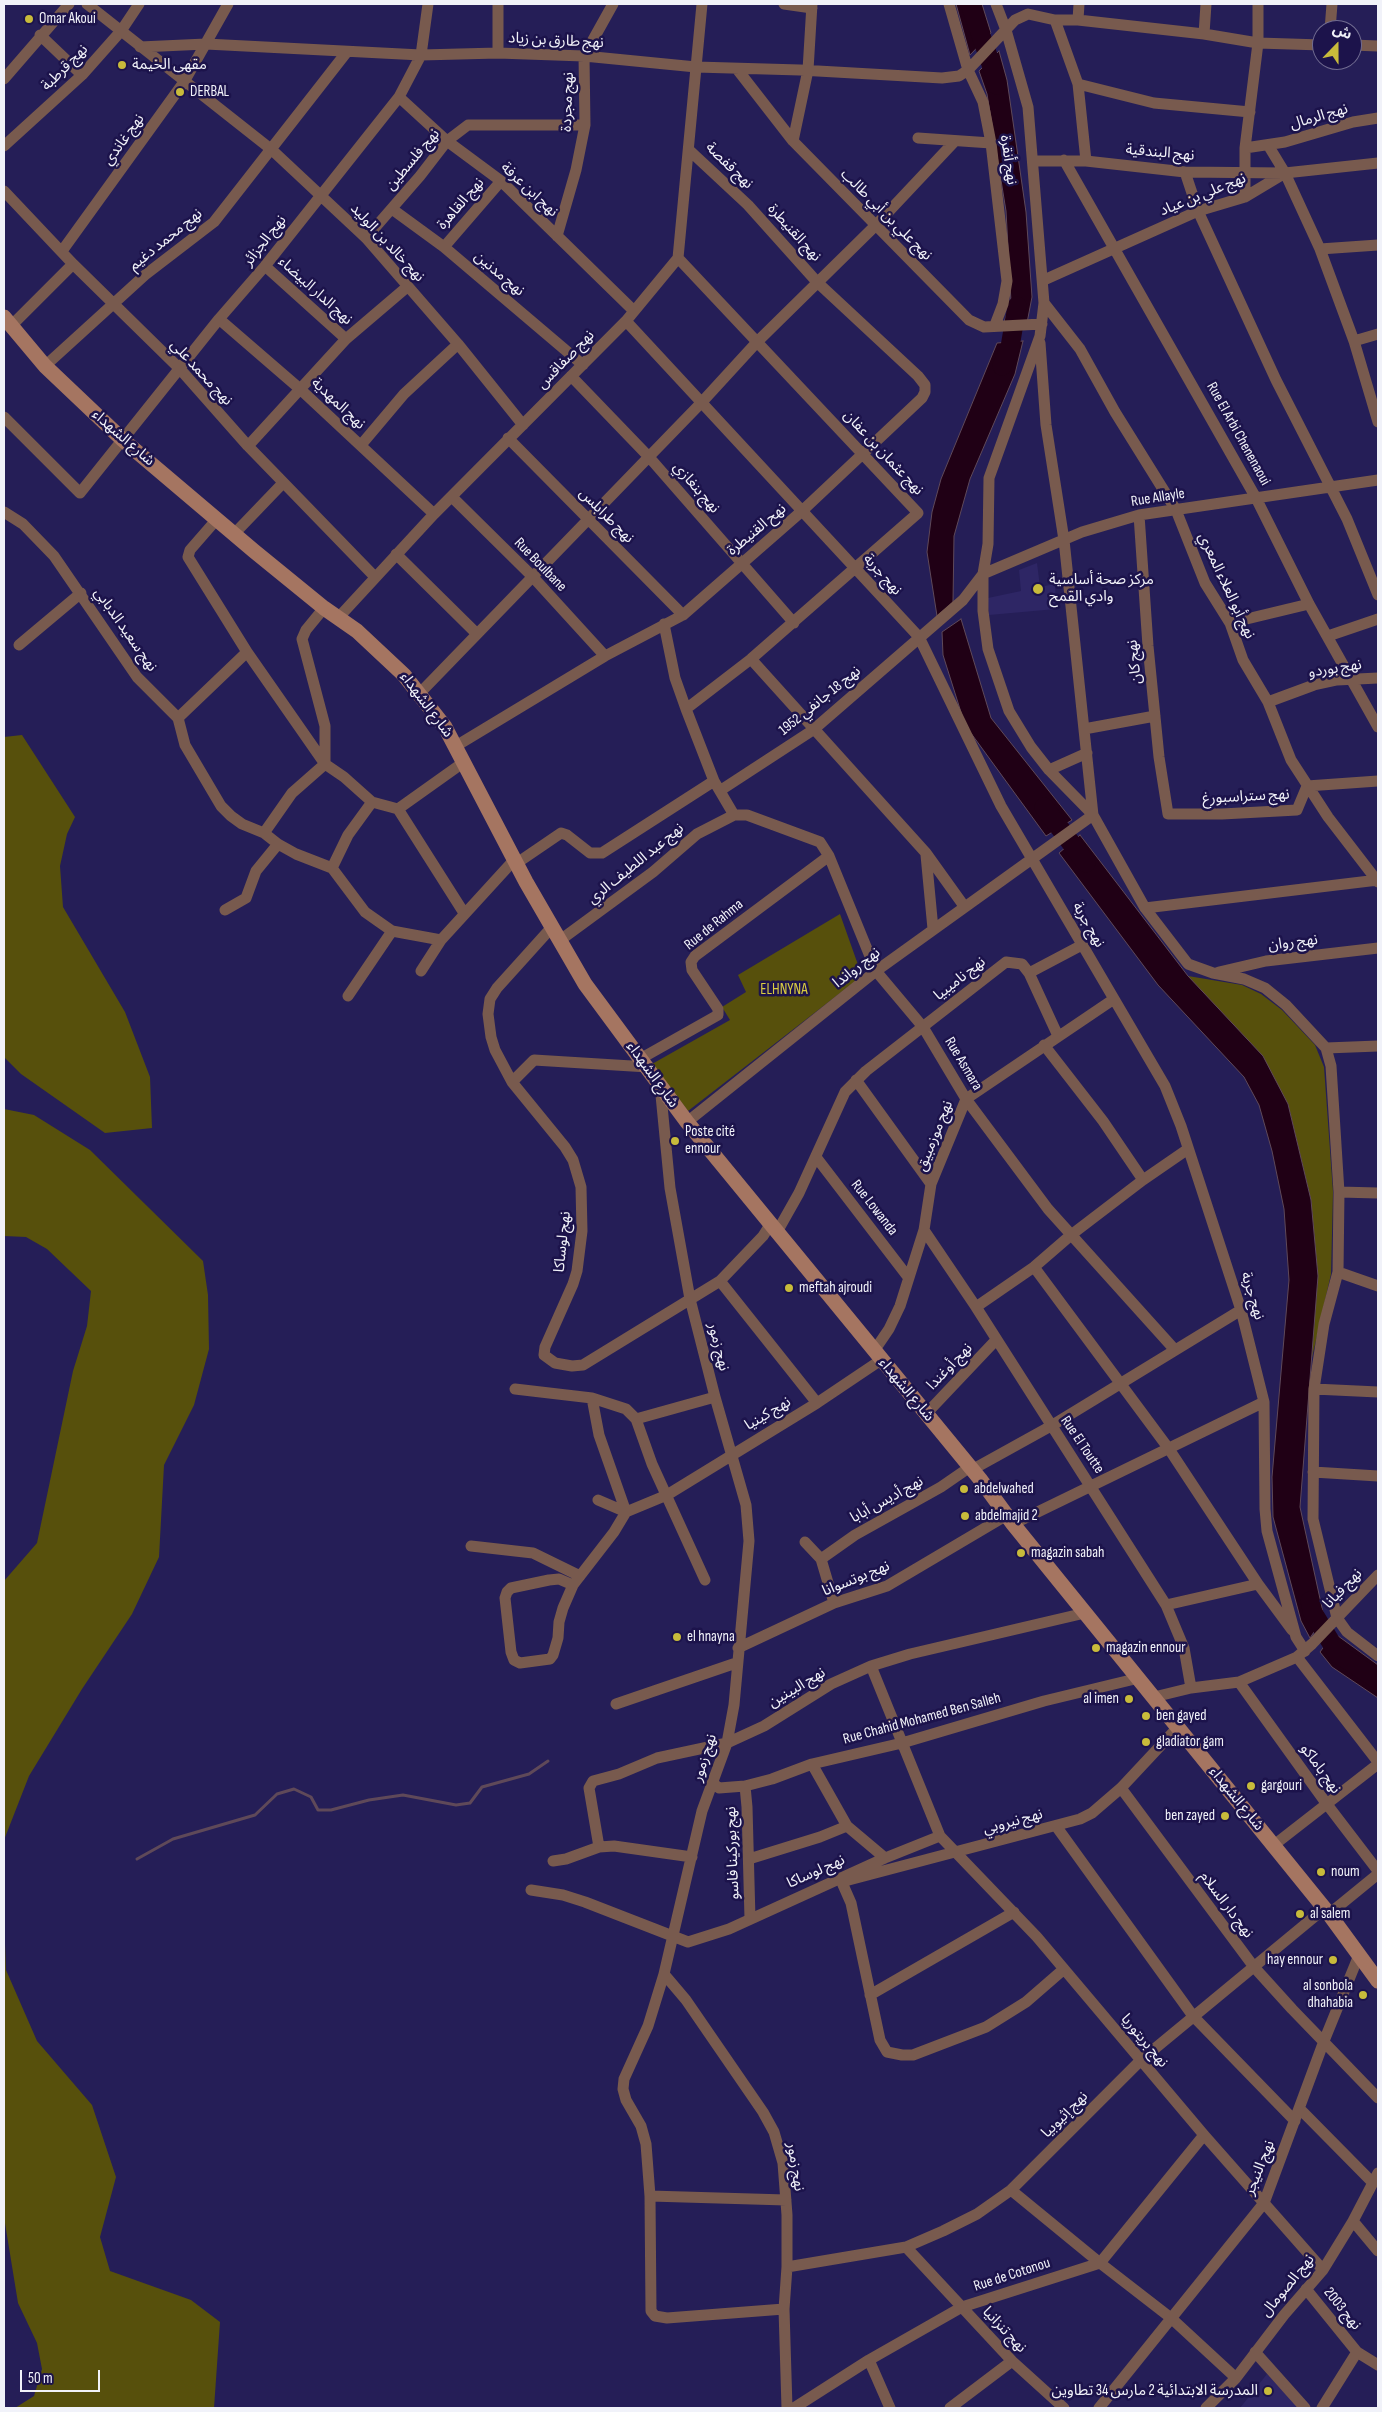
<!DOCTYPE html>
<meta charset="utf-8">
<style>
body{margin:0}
#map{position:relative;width:1382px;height:2412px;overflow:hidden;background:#251e57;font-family:"Sofia Sans Condensed","Noto Sans Arabic",sans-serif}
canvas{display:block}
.frame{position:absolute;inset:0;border:5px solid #f1f2f9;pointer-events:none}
.north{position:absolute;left:1312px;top:20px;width:50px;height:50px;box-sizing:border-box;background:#1c134b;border:1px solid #716c91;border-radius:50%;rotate:22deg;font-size:14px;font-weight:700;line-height:20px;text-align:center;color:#f1f2f9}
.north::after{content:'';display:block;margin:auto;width:18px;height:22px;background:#c8bb3b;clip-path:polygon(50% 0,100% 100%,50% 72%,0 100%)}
.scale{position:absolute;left:20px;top:2370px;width:80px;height:22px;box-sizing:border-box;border:2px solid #f1f2f9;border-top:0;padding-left:6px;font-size:15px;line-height:18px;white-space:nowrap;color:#f1f2f9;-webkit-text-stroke:4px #1c134b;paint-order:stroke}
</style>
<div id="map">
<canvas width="1382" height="2412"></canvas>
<div class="frame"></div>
<div class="north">ش</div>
<div class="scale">50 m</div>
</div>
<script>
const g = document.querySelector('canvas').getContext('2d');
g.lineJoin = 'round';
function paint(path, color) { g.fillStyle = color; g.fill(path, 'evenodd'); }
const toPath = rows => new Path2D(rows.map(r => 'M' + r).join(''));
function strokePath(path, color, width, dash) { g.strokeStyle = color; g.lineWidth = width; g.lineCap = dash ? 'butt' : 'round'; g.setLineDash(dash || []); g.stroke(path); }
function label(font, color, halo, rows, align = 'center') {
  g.font = font + ' "Sofia Sans Condensed","Noto Sans Arabic",sans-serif'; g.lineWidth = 5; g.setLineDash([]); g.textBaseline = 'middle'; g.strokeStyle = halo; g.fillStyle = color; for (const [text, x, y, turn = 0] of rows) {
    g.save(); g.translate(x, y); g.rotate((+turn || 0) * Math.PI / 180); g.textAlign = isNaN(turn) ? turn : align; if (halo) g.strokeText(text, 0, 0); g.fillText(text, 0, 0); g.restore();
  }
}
const built = toPath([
 [1037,563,1040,587,1055,584,1056,609,989,615,988,598,1021,591,1019,570],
 [1267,2374,1299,2408,1240,2408]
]);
const green = toPath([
 [22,735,75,817,67,834,60,866,63,907,125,1012,150,1077,152,1128,105,1133,21,1074,4,1057,4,737],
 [840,914,862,976,688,1111,652,1064,730,1020,722,1007,746,992,738,975],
 [1188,976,1242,985,1261,994,1282,1010,1315,1045,1324,1067,1333,1192,1331,1274,1311,1362,1318,1276,1311,1200,1288,1104],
 [4,1109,34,1115,90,1150,203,1261,208,1295,209,1349,194,1405,164,1465,159,1557,132,1614,82,1689,29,1776,4,1840,4,1581,37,1543,73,1371,87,1326,91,1291,47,1249,26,1237,4,1236],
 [4,1917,6,1970,37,2041,92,2105,116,2177,100,2237,110,2271,191,2300,220,2322,214,2408,15,2408,34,2396,42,2369,37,2343,18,2303,4,2217]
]);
const water = toPath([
 [956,4,982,4,991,33,970,55,956,4],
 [999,51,1007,80,1026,212,1032,297,1027,323,1003,325,1011,302,1006,211,987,94,979,71,999,51],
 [1023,341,1015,374,970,479,954,536,953,602,937,616,927,552,932,512,941,479,997,343,1023,341],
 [961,619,991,718,1072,820,1046,836,965,725,943,655,942,632,961,619],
 [1080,835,1188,976,1263,1056,1288,1104,1311,1200,1318,1276,1300,1507,1324,1617,1310,1638,1301,1621,1273,1517,1272,1477,1289,1280,1284,1209,1272,1151,1259,1105,1244,1077,1158,985,1059,853,1080,835],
 [1334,1633,1378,1665,1378,1698,1332,1667,1320,1652,1334,1633]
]);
const stream = toPath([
 [137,1859,173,1839,255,1815,277,1794,294,1789,311,1797,318,1810,331,1810,369,1800,403,1795,456,1805,470,1803,482,1787,529,1774,548,1761]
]);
const river = toPath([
 [970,4,994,73,997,85],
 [1002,366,1010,347,1017,306],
 [1044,807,1086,863],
 [1310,1601,1312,1611,1338,1654,1378,1680]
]);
const street = toPath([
 [87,4,272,150,366,238,458,344,523,425],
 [784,4,812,8],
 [949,4,968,70,983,102,991,143,1007,281,1003,304,995,325],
 [996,4,1006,30,1028,107,1044,303,1040,336,989,478,988,544,983,574,983,611,988,649,1009,711,1031,747,1049,770,1093,815,1145,908,1188,964,1213,973,1244,979,1265,988,1286,1005,1326,1048,1331,1066,1339,1192,1338,1272,1324,1324,1314,1389,1313,1519,1337,1618,1347,1632,1378,1656],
 [1055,20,1078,84,1086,161],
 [1078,20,1079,4],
 [1330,30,1332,4],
 [1204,34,1206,4],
 [40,35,82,75],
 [1352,45,1378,46],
 [140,47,206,44,421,55,498,53,584,56,696,67,800,70,942,78,959,76,968,70,1015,20,1028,14,1055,20,1078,20,1204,34,1258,43,1322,45],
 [498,53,498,4],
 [737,69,793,141,969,320,984,327,1042,324],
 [4,79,69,4],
 [1078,84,1154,103,1250,112],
 [399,97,447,141,501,181,634,311],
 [918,138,991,143],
 [793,141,808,70,812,4],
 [1268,145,1285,173,1320,249,1354,341,1378,422],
 [4,146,82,75,121,31,139,4],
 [1245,148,1285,142,1353,122,1378,118],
 [1064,160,1256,498,1309,604,1378,727],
 [1033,161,1086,161,1185,172,1284,173],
 [1185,172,1198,211,1276,380,1347,519,1378,595],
 [4,191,73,264,180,369,248,446,375,577],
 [1245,197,1245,148,1258,43,1258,4],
 [392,209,444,247,583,365],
 [557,236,576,170,585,125,584,56,613,4],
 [366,238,420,176,447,141,468,125,585,125],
 [444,247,501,181],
 [1320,249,1378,245],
 [62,251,184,82,228,4],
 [678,258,918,513,751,659,686,709],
 [265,266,346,339],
 [1044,280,1198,211,1245,197,1285,173,1378,163],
 [1044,303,1080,349,1115,412,1176,510,1205,583,1230,623,1243,660,1268,702,1291,760,1328,817,1378,882],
 [219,319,300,389,434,514],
 [626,321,919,637,1001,806,1165,1086,1181,1126,1241,1310,1264,1402,1265,1509,1267,1531,1296,1637,1305,1651],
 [11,326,73,264],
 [1354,341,1378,334],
 [45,366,145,275,214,222,346,53],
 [571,376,649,457,794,623],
 [4,417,80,493,219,319,265,266,399,97,421,55,428,4],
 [508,438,683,615],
 [361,445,404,394,458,344],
 [248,446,346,339,407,287],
 [452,497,532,576,605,656],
 [4,512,23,524,54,556,137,677,178,718,185,745,221,806,231,816,242,824,264,833,278,844,296,854,332,868,365,912,392,931,441,940],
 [1139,515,1148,646,1159,757,1168,814,1222,814,1297,810,1307,786,1378,781],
 [217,519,190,550,188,557,247,652,325,764,344,777,372,802,398,809,464,913],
 [235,533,283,483],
 [396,554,476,633],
 [339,617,434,514,626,321,678,258,702,4],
 [1230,623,1309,604],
 [664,624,675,678,686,709,714,781,734,815],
 [1328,636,1378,619],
 [19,645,81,593],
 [751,659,926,853,964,906],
 [419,694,702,402,757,342,876,225,955,141],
 [1268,702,1314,685,1337,680,1378,678],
 [178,718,247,652],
 [1084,729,1155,716],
 [456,746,605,656,683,615,802,511,922,398,925,392,925,385,918,376,817,282,748,205,689,150],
 [1049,770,1087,753],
 [721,790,813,730,963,600,983,574,1082,532,1139,515,1378,480],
 [398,809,464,762],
 [264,833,292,793,325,764,325,726,302,639,306,630,324,608],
 [926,855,933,929],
 [517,863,561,833,567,835,590,853,602,853,714,781],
 [332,868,348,835,372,802],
 [1145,908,1378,880],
 [225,910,246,898,256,871,278,844],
 [552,927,497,988,490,999,488,1014,491,1037,495,1050,512,1082,565,1147,573,1160,581,1187,582,1231,577,1271,573,1284,545,1347,544,1355,555,1363,572,1366,583,1365,720,1281,763,1236,770,1225],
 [559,941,653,872,697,834,734,815,747,815,820,842,829,856,876,971,923,1027,966,1099,1048,1209,1175,1350],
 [421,971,441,940,515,859],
 [1219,972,1266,961,1378,948],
 [1029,973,1082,945],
 [348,996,392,931],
 [1044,1045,1103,1121,1143,1180],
 [1326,1048,1378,1046],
 [640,1059,718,1015,718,1009,692,970,691,962,695,956,829,856],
 [856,1080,931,1184],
 [512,1082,534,1060,648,1067],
 [660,1085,670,1188,690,1299,715,1397,746,1505,749,1541,734,1705,727,1743,702,1811,664,1974,686,2000,763,2112,774,2132,783,2163,787,2215,787,2267,784,2309,787,2408],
 [687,1122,876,971,1093,815,1064,540,1046,425,1040,343],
 [816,1157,908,1277],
 [1339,1192,1378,1193],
 [924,1230,976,1307,1166,1605,1184,1648,1191,1688],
 [777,1232,799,1193,845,1092,866,1071,1006,962,1022,964,1029,973,1058,1036],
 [1034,1267,1169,1449,1258,1584,1292,1630],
 [1338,1272,1378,1286],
 [976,1307,1034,1267,1071,1235,1143,1180,1188,1149],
 [874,1351,889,1329,900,1306,924,1230,931,1184,966,1099,1114,999],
 [515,1389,592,1398,626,1409,636,1419,715,1397],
 [1314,1389,1378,1392],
 [817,1403,881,1360],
 [925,1415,996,1340],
 [636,1419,652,1464,705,1580],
 [1313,1472,1378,1476],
 [598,1500,626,1512,667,1495,817,1403,720,1281],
 [1013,1524,1264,1402],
 [805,1542,821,1559,834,1603],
 [471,1546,533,1553,580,1576],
 [821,1559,855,1535,941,1487,970,1467,977,1467,1051,1426,1241,1310],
 [573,1585,559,1579,549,1580,511,1588,507,1592,505,1598,511,1652,514,1660,520,1663,550,1659,553,1655,558,1638,559,1622,563,1608,573,1585,614,1532,626,1512,599,1435,592,1398],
 [1166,1605,1258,1584],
 [738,1648,834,1603,887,1586,1007,1515],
 [1297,1657,1378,1762],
 [871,1666,940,1836,1037,1937,1204,2135,1323,2270],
 [1239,1682,1326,1803,1378,1871],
 [1154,1697,1191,1688,1239,1682,1297,1657,1312,1644,1378,1575],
 [616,1704,736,1663],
 [812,1764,847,1826,885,1858],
 [714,1784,719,1788,745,1786,772,1779,812,1764,902,1743,1044,1701,1139,1678],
 [745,1786,747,1807,750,1919],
 [1121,1788,1254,1967,1292,2009,1378,2098],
 [1056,1826,1193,2016,1295,2121],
 [1274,1845,1378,1764],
 [599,1847,589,1788,593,1781,619,1774,657,1758,727,1743,764,1726,831,1684,871,1666,910,1654,1085,1613],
 [749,1859,820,1837,847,1826],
 [553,1861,566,1859,599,1847,614,1846,692,1857],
 [840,1878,851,1903,880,2040,887,2052,902,2055,913,2055,986,2027,1026,2002,1064,1969],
 [845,1881,1080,1819,1092,1813,1121,1788,1178,1727],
 [531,1890,563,1895,585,1902,688,1942,729,1929,885,1858,940,1836],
 [1329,1914,1378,1874],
 [664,1974,648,2026,624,2079,623,2089,626,2100,641,2126,646,2144,650,2196,651,2311,655,2316,667,2318,784,2309],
 [870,1995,1014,1912],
 [1300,2109,1373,2183],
 [1011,2190,1100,2263,1171,2318,1236,2378],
 [650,2196,786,2200],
 [1353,2221,1378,2251],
 [906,2247,1012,2361,1064,2408],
 [787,2267,906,2247,943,2231,977,2214,1011,2190,1141,2060,1325,1908],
 [1306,2289,1357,2352,1378,2365],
 [1255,2352,1305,2408],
 [869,2360,890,2408],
 [794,2408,869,2360,962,2307,1100,2263,1204,2135],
 [950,2408,1012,2361],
 [1099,2408,1264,2203,1324,2041,1359,1955],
 [1206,2408,1236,2378,1284,2315,1323,2270,1353,2221,1378,2173],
 [1322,2408,1357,2352]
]);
const secondary = toPath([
 [4,317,45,366,123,440,254,551,324,608,357,631,404,675,445,727,526,882,585,984,687,1122,980,1479,1013,1524,1329,1914,1378,1981]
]);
const markers = [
 [29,19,5,"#c8bb3b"],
 [122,65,5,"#c8bb3b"],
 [180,92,5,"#c8bb3b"],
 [1038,589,6,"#c8bb3b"],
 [675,1141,5,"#c8bb3b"],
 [789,1288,5,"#c8bb3b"],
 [964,1489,5,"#c8bb3b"],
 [965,1516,5,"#c8bb3b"],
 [1021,1553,5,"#c8bb3b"],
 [677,1637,5,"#c8bb3b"],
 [1096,1648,5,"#c8bb3b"],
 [1129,1699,5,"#c8bb3b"],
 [1146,1716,5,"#c8bb3b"],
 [1146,1742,5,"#c8bb3b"],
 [1251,1786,5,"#c8bb3b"],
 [1225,1816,5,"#c8bb3b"],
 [1321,1872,5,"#c8bb3b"],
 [1300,1914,5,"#c8bb3b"],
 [1333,1960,5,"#c8bb3b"],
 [1363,1995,5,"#c8bb3b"],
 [1268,2391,5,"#c8bb3b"]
];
const poiNames = [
 ["Omar Akoui",39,19],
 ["مقهى الخيمة",132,65],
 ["DERBAL",190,92],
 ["مركز صحة أساسية",1049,580],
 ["وادي القمح",1049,597],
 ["Poste cité",685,1132],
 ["ennour",685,1149],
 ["meftah ajroudi",799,1288],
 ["abdelwahed",974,1489],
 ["abdelmajid 2",975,1516],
 ["magazin sabah",1031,1553],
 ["el hnayna",687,1637],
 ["magazin ennour",1106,1648],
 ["al imen",1119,1699,"right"],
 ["ben gayed",1156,1716],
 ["gladiator gam",1156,1742],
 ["gargouri",1261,1786],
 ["ben zayed",1215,1816,"right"],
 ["noum",1331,1872],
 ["al salem",1310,1914],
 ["hay ennour",1323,1960,"right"],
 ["al sonbola",1353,1986,"right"],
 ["dhahabia",1353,2003,"right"],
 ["المدرسة الابتدائية 2 مارس 34 تطاوين",1258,2391,"right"]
];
const streetNames = [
 ["نهج طارق بن زياد",556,41,3],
 ["نهج قرطبة",65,68,-45],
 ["نهج مجردة",568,102,-88],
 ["نهج الرمال",1319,117,-16],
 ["نهج غاندي",124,140,-54],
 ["نهج البندقية",1160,153,5],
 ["نهج فلسطين",413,160,-50],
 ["نهج أنقرة",1008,160,82],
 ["نهج قفصة",729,166,44],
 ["نهج ابن عرفة",529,190,43],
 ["نهج علي بن عياد",1203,195,-22],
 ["نهج القاهرة",461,204,-49],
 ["نهج علي بن أبي طالب",886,215,45],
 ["نهج القنيطرة",794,233,48],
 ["نهج محمد دغيم",166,240,-39],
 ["نهج الجزائر",265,241,-52],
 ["نهج خالد بن الوليد",387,243,47],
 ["نهج مدنين",499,274,40],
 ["نهج الدار البيضاء",315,291,42],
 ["نهج صفاقس",566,360,-46],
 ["نهج محمد علي",201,373,47],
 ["نهج المهدية",338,404,43],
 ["Rue El Arbi Chenenaoui",1238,434,61],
 ["شارع الشهداء",123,438,41],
 ["نهج عثمان بن عفان",883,453,47],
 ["نهج بنغازي",696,488,49],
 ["Rue Allayle",1158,498,-9],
 ["نهج طرابلس",606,516,45],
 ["نهح القنيطرة",757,530,-40],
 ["Rue Boulbane",540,565,46],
 ["نهج جربة",882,575,48],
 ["نهج أبو العلاء المعري",1226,586,65],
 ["نهج سعيد الدبابي",125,630,55],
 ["نهج كان",1135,662,-96],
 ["نهج بوردو",1335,669,-9],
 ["نهج 18 جانفي 1952",820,701,-39],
 ["شارع الشهداء",426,705,53],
 ["نهج ستراسبورغ",1246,797,-3],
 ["نهج عبد اللطيف الري",636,864,-39],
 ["Rue de Rahma",714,925,-39],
 ["نهج جربة",1088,925,60],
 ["نهج روان",1293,943,-7],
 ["نهج رواندا",857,968,-38],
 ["نهج ناميبيا",960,979,-38],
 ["Rue Asmara",963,1064,59],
 ["شارع الشهداء",652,1075,54],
 ["نهج موزمبيق",935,1136,-68],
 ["Rue Lowanda",874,1208,52],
 ["نهج لوساكا",563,1242,-84],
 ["نهج جربة",1252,1296,73],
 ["نهج زمور",718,1347,76],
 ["نهج أوغندا",950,1367,-46],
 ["شارع الشهداء",906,1390,50],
 ["نهج كينيا",768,1414,-31],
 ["Rue El Toutte",1082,1445,56],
 ["نهج أديس أبابا",887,1500,-29],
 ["نهج بوتسوانا",856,1579,-22],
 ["نهج فيانا",1343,1589,-46],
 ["نهج البينين",797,1688,-31],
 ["Rue Chahid Mohamed Ben Salleh",922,1719,-15],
 ["نهج زمور",705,1758,-72],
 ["نهج باماكو",1320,1769,54],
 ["شارع الشهداء",1236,1799,51],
 ["نهج نيروبي",1013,1822,-15],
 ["نهج بوركينا فاسو",733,1853,-92],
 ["نهج لوساكا",816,1872,-24],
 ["نهج دار السلام",1226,1905,53],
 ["نهج بريتوريا",1144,2041,50],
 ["نهج إثيوبيا",1065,2115,-45],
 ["نهج زمور",795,2167,81],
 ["نهج النيجر",1260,2168,-68],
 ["Rue de Cotonou",1012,2275,-18],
 ["نهج الصومال",1288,2286,-51],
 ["نهج 2003",1342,2309,51],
 ["نهج تنزانيا",1004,2330,47]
];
const parkNames = [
 ["ELHNYNA",784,990]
];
paint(built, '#2e2665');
paint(green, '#57500c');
paint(water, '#200015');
strokePath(water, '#5f4959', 1);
strokePath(stream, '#5f4959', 3);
strokePath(river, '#200015', 19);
strokePath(street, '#785a4e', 11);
strokePath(secondary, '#a57561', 15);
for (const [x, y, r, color] of markers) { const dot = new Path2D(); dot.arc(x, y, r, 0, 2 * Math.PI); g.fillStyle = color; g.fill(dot); strokePath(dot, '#1c134b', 2); }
label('15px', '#f1f2f9', '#1c134b', poiNames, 'left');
label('15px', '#f1f2f9', '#1c134b', streetNames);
label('15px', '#dacc42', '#1c134b', parkNames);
</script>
